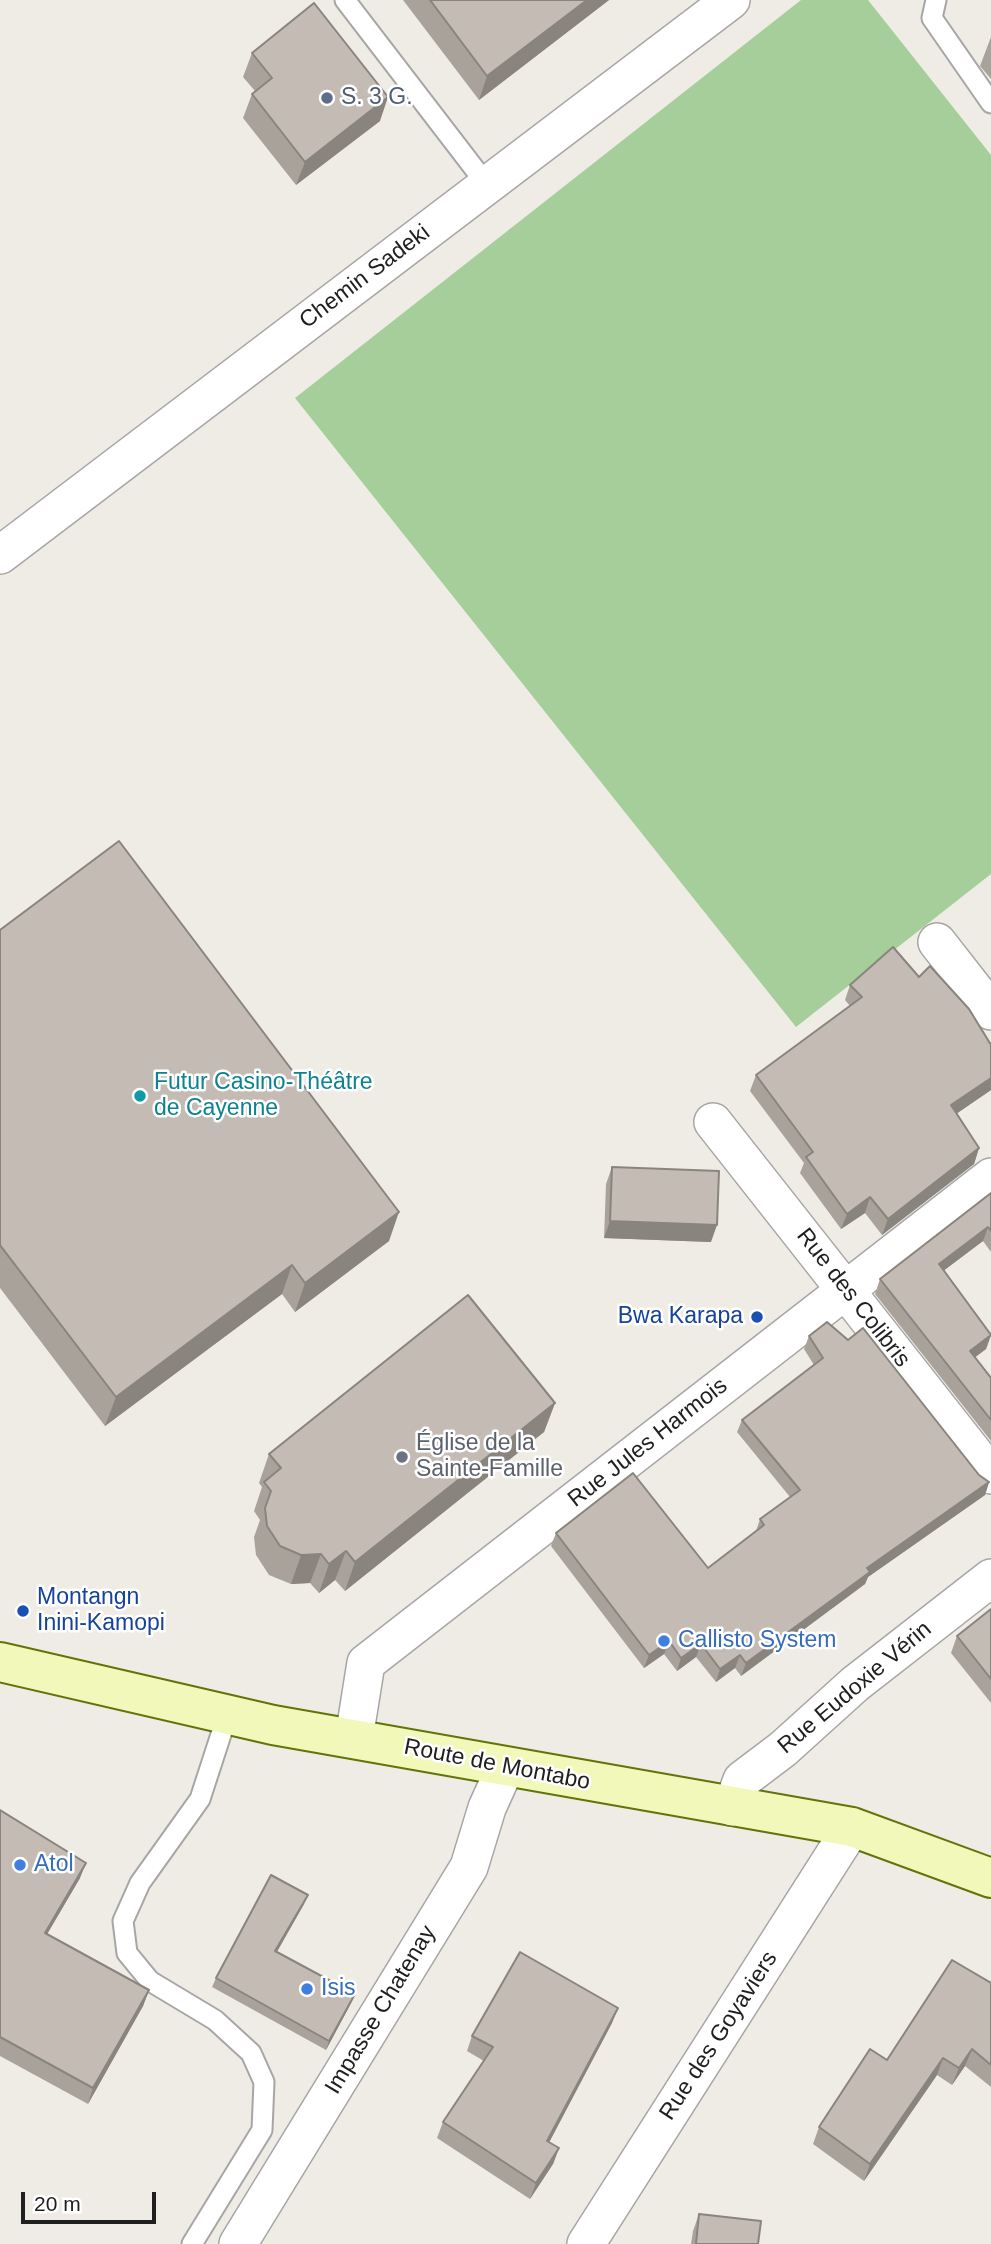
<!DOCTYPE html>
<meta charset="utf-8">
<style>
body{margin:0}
#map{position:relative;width:991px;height:2244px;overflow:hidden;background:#efece5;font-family:Arial,sans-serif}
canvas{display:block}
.scale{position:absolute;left:21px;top:2192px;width:135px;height:32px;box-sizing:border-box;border:4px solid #1f1f1f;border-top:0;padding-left:9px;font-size:21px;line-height:24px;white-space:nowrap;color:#1f1f1f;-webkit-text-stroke:5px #fff;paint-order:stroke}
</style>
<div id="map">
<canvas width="991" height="2244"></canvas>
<div class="scale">20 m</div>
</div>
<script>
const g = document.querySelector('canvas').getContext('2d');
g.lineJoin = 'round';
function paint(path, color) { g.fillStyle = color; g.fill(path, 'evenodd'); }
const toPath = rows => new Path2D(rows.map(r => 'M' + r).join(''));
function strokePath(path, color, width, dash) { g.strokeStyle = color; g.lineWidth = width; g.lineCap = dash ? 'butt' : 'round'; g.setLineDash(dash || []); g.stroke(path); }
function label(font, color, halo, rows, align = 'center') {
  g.font = font + ' Arial,sans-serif'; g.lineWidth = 5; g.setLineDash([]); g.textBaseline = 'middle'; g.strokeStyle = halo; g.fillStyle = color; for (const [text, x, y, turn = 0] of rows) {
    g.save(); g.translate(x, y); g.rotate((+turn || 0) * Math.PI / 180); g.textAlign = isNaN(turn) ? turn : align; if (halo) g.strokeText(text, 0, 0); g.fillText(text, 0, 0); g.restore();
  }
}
const forest = toPath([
 [801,0,868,0,991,155,991,874,796,1027,295,398]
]);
const service = toPath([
 [345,0,487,185],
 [936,0,932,18,991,103],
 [192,2244,262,2130,264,2082,251,2053,215,2020,150,1981,127,1953,123,1921,140,1883,200,1799,227,1716]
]);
const minor = toPath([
 [0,555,731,0],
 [937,942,991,1011],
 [713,1122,991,1475],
 [354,1738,366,1663,991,1177],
 [732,1807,742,1780,783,1749,855,1684,991,1578],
 [238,2244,469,1867,487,1808,505,1768],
 [586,2244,852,1827]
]);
const secondary = toPath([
 [0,1662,273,1725,852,1827,991,1878]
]);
const wall = toPath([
 [403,0,609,0,479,100],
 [991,37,991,79,980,66],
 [252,53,380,121,296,185,243,118,252,94,255,91,243,77],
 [0,930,389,1241,295,1312,282,1294,105,1426,0,1288],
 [919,977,991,1045,991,1090,957,1113,979,1148,974,1164,882,1235,865,1213,841,1229,800,1173,804,1163,750,1091,756,1075,850,1006,845,1000,850,985],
 [612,1167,711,1242,604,1238,606,1184],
 [991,1193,991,1252,983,1241,944,1270,991,1335,986,1349,975,1357,991,1378,991,1441,875,1294,880,1279],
 [809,1336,979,1475,989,1482,985,1495,868,1577,865,1584,741,1676,735,1668,716,1682,696,1657,677,1671,664,1654,644,1668,551,1546,556,1533,708,1568,756,1531,760,1519,790,1497,737,1432,742,1420,814,1365,804,1349],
 [555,1403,544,1432,345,1591,335,1580,319,1593,310,1583,291,1584,269,1575,256,1555,254,1537,260,1520,254,1511,262,1487,259,1483,269,1454],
 [991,1609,991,1703,951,1653,957,1636],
 [0,1810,80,1878,47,1934,149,1990,143,2006,88,2104,0,2056],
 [304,1904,277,1952,351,2003,326,2050,212,1987,216,1978],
 [991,1983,991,2087,965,2066,952,2085,937,2075,864,2181,813,2144,819,2127,887,2060],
 [612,2023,549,2142,559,2148,553,2164,530,2199,437,2138,443,2122,484,2061,467,2051,472,2036],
 [699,2214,758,2244,691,2244,693,2231]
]);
const shadedWall = toPath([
 [587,0,609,0,479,100,487,76],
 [388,97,380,121,296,185,305,162],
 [991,1078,991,1090,946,1121,951,1105],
 [979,1148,974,1164,882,1235,888,1219],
 [870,1197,865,1213,841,1229,847,1214],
 [399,1212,389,1241,295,1312,305,1283],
 [610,1221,717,1225,711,1242,604,1238],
 [988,1227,983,1241,934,1278,939,1264],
 [292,1265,282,1294,105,1426,116,1397],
 [991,1335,986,1349,965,1365,970,1351],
 [555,1403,544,1432,345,1591,355,1562],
 [989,1482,985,1495,868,1577,865,1584,741,1676,746,1663,867,1568],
 [346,1551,335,1580,319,1593,329,1564],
 [321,1554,310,1583,291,1584,301,1555],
 [669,1641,664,1654,644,1668,649,1655],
 [701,1644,696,1657,677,1671,681,1658],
 [740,1655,735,1668,716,1682,720,1669],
 [86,1863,80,1878,39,1948,45,1933],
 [308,1895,304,1904,272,1960,275,1951],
 [149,1990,143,2006,88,2104,93,2088],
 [355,1994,351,2003,326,2050,329,2041],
 [618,2008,612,2023,542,2156,547,2141],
 [972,2049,965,2066,952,2085,959,2068],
 [943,2058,937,2075,864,2181,870,2164],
 [559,2148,553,2164,530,2199,536,2183]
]);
const building = toPath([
 [430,0,587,0,487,76,430,0],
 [314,3,388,97,305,162,252,94,272,78,252,53,314,3],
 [119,841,399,1212,305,1283,292,1265,116,1397,0,1245,0,930,119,841],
 [893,947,919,977,930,966,969,1009,991,1045,991,1078,951,1105,979,1148,888,1219,870,1197,847,1214,806,1157,813,1152,756,1075,862,997,850,985,893,947],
 [612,1167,719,1171,717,1225,610,1221,612,1167],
 [991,1193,991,1231,988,1227,939,1264,991,1335,970,1351,991,1378,991,1420,880,1279,991,1193],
 [468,1295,555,1403,355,1562,346,1551,329,1564,321,1554,301,1555,280,1546,267,1526,265,1508,271,1491,264,1482,281,1468,269,1454,468,1295],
 [827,1322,848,1340,863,1328,979,1475,989,1482,867,1568,870,1572,746,1663,740,1655,720,1669,701,1644,681,1658,669,1641,649,1655,556,1533,633,1473,708,1568,764,1525,760,1519,800,1490,742,1420,823,1358,809,1336,827,1322],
 [991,1609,991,1679,957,1636,991,1609],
 [0,1810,86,1863,45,1933,149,1990,93,2088,0,2037,0,1810],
 [271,1875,308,1895,275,1951,355,1994,329,2041,216,1978,271,1875],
 [520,1952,618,2008,547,2141,559,2148,536,2183,443,2122,493,2047,472,2036,520,1952],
 [952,1960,991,1983,991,2065,972,2049,959,2068,943,2058,870,2164,819,2127,870,2049,887,2060,952,1960],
 [699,2214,761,2221,758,2244,696,2244,699,2214]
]);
const markers = [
 [327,98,7,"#5c6f8a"],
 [140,1096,7,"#0f9aa8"],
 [757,1317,7,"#1a4fb4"],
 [402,1457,7,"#6b7280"],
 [23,1611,7,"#1a4fb4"],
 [664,1641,7,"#3f7fe0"],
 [20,1865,7,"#3f7fe0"],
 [307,1989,7,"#3f7fe0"]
];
const serviceNames = [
 ["S. 3 G.",341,98]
];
const streetNames = [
 ["Chemin Sadeki",365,277,-37],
 ["Rue des Colibris",853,1298,52],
 ["Rue Jules Harmois",648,1443,-38],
 ["Rue Eudoxie Vérin",855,1688,-40],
 ["Route de Montabo",497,1765,11],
 ["Impasse Chatenay",381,2010,-59],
 ["Rue des Goyaviers",719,2036,-57]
];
const cultureNames = [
 ["Futur Casino-Théâtre",154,1083],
 ["de Cayenne",154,1109]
];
const transitNames = [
 ["Bwa Karapa",743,1317],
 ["Montangn",37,1598,"left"],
 ["Inini-Kamopi",37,1624,"left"]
];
const worshipNames = [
 ["Église de la",416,1444],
 ["Sainte-Famille",416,1470]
];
const shopNames = [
 ["Callisto System",678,1641],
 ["Atol",34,1865],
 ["Isis",321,1989]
];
paint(forest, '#a6ce9a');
strokePath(service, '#a6a6a6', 23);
strokePath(minor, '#a6a6a6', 40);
strokePath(secondary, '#617407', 42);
strokePath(service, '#fff', 19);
strokePath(minor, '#fff', 37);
strokePath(secondary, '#f1f8ba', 38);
paint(wall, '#a9a29b');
paint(shadedWall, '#89847e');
paint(building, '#c4bcb4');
strokePath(building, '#89847e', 2);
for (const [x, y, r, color] of markers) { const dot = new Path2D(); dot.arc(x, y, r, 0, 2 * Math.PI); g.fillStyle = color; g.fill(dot); strokePath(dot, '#fff', 2.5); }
label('23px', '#4e5e75', '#fff', serviceNames, 'left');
label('23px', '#1f1f1f', '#fff', streetNames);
label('23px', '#0d838f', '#fff', cultureNames, 'left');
label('23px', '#164399', '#fff', transitNames, 'right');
label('23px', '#5b616d', '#fff', worshipNames, 'left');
label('23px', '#366cbe', '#fff', shopNames, 'left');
</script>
